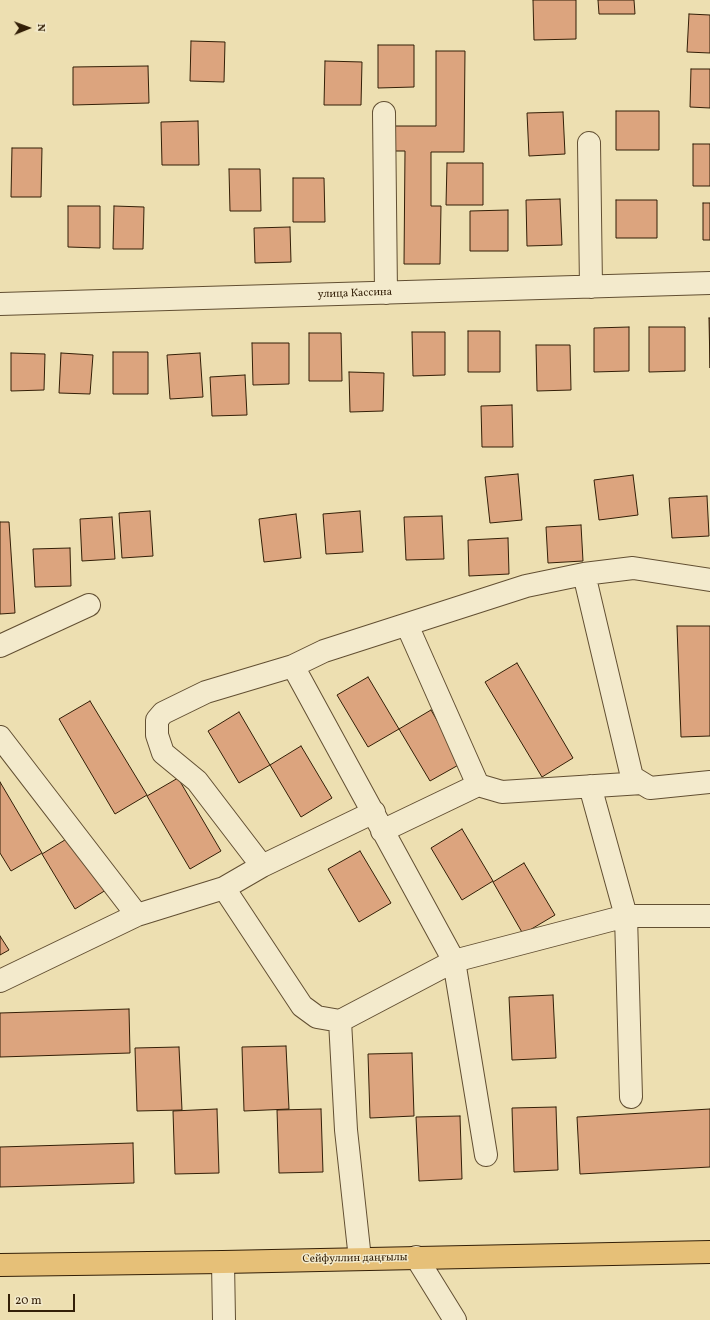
<!DOCTYPE html>
<meta charset="utf-8">
<style>
body{margin:0}
#map{position:relative;width:710px;height:1320px;overflow:hidden;background:#eddfb1;font-family:Vollkorn,serif}
canvas{display:block}
.north{position:absolute;left:8px;top:8px;width:40px;height:40px;-webkit-text-stroke:3px #f3eacc;paint-order:stroke;rotate:89deg;font-size:11px;font-weight:700;line-height:16px;text-align:center;color:#331f07}
.north::after{content:'';display:block;margin:auto;width:14px;height:18px;background:#331f07;clip-path:polygon(50% 0,100% 100%,50% 72%,0 100%)}
.scale{position:absolute;left:8px;top:1294px;width:67px;height:18px;box-sizing:border-box;border:2px solid #331f07;border-top:0;padding-left:5px;font-size:12px;line-height:14px;white-space:nowrap;color:#331f07;-webkit-text-stroke:3px #f3eacc;paint-order:stroke}
</style>
<div id="map">
<canvas width="710" height="1320"></canvas>
<div class="north">N</div>
<div class="scale">20 m</div>
</div>
<script>
const g = document.querySelector('canvas').getContext('2d');
g.lineJoin = 'round';
function paint(path, color) { g.fillStyle = color; g.fill(path, 'evenodd'); }
const toPath = rows => new Path2D(rows.map(r => 'M' + r).join(''));
function strokePath(path, color, width, dash) { g.strokeStyle = color; g.lineWidth = width; g.lineCap = dash ? 'butt' : 'round'; g.setLineDash(dash || []); g.stroke(path); }
function label(font, color, halo, rows, align = 'center') {
  g.font = font + ' Vollkorn,serif'; g.lineWidth = 3; g.setLineDash([]); g.textBaseline = 'middle'; g.strokeStyle = halo; g.fillStyle = color; for (const [text, x, y, turn = 0] of rows) {
    g.save(); g.translate(x, y); g.rotate((+turn || 0) * Math.PI / 180); g.textAlign = isNaN(turn) ? turn : align; if (halo) g.strokeText(text, 0, 0); g.fillText(text, 0, 0); g.restore();
  }
}
const building = toPath([
 [533,0,576,0,576,39,534,40,533,0],
 [598,0,634,0,635,14,599,14,598,0],
 [689,14,710,15,710,53,687,52,689,14],
 [191,41,225,42,224,82,190,81,191,41],
 [378,45,414,45,414,87,378,88,378,45],
 [436,51,465,51,464,152,431,152,431,206,441,206,440,264,404,264,405,151,394,151,394,126,436,126,436,51],
 [325,61,362,62,361,105,324,105,325,61],
 [148,66,149,103,73,105,73,67,148,66],
 [691,69,710,69,710,108,690,107,691,69],
 [616,111,659,111,659,150,616,150,616,111],
 [563,112,565,154,529,156,527,113,563,112],
 [198,121,199,165,162,165,161,122,198,121],
 [693,144,710,144,710,186,693,186,693,144],
 [12,148,42,148,41,197,11,197,12,148],
 [447,163,483,163,483,205,446,205,447,163],
 [229,169,260,169,261,211,230,211,229,169],
 [293,178,324,178,325,222,293,222,293,178],
 [560,199,562,245,527,246,526,200,560,199],
 [616,200,657,200,657,238,616,238,616,200],
 [703,203,710,203,710,240,703,240,703,203],
 [68,206,100,206,100,248,68,247,68,206],
 [114,206,144,207,143,249,113,249,114,206],
 [508,210,508,251,470,251,470,211,508,210],
 [290,227,291,262,255,263,254,228,290,227],
 [709,318,710,318,710,368,709,318],
 [629,327,629,371,594,372,594,328,629,327],
 [649,327,685,327,685,371,649,372,649,327],
 [468,331,500,331,500,372,468,372,468,331],
 [412,332,445,332,445,375,413,376,412,332],
 [309,333,341,333,342,381,309,381,309,333],
 [252,343,289,343,289,384,253,385,252,343],
 [536,345,570,345,571,390,537,391,536,345],
 [113,352,148,352,148,394,113,394,113,352],
 [11,353,45,354,44,390,11,391,11,353],
 [61,353,93,355,90,394,59,393,61,353],
 [200,353,203,397,170,399,167,355,200,353],
 [349,372,384,373,383,411,350,412,349,372],
 [245,375,247,415,212,416,210,377,245,375],
 [512,405,513,447,482,447,481,406,512,405],
 [518,474,522,520,490,523,485,477,518,474],
 [633,475,638,515,599,520,594,480,633,475],
 [707,496,709,536,672,538,669,498,707,496],
 [150,511,153,556,122,558,119,513,150,511],
 [360,511,363,552,326,554,323,514,360,511],
 [296,514,301,558,264,562,259,519,296,514],
 [442,516,444,559,406,560,404,517,442,516],
 [112,517,115,559,82,561,80,519,112,517],
 [0,522,9,522,15,613,0,614,0,522],
 [581,525,583,561,548,563,546,527,581,525],
 [508,538,509,574,469,576,468,540,508,538],
 [70,548,71,586,35,587,33,549,70,548],
 [677,626,710,626,710,736,681,737,677,626],
 [517,663,573,758,542,777,485,682,517,663],
 [368,677,399,729,368,747,337,695,368,677],
 [90,701,147,795,115,814,59,719,90,701],
 [431,710,462,763,430,781,399,729,431,710],
 [239,712,270,765,239,783,208,731,239,712],
 [301,746,332,798,301,817,270,765,301,746],
 [178,778,221,851,190,869,147,796,178,778],
 [0,782,42,853,11,871,0,853,0,782],
 [462,829,493,881,462,900,431,848,462,829],
 [73,835,106,890,75,909,42,854,73,835],
 [360,851,391,903,359,922,328,869,360,851],
 [524,863,555,915,523,934,493,882,524,863],
 [0,936,9,950,0,955,0,936],
 [553,995,556,1058,512,1060,509,997,553,995],
 [129,1009,130,1053,0,1057,0,1013,129,1009],
 [286,1046,289,1109,244,1111,242,1047,286,1046],
 [179,1047,182,1110,137,1111,135,1048,179,1047],
 [412,1053,414,1116,370,1118,368,1054,412,1053],
 [556,1107,558,1170,514,1172,512,1108,556,1107],
 [217,1109,219,1173,175,1174,173,1111,217,1109],
 [321,1109,323,1172,279,1173,277,1110,321,1109],
 [710,1109,710,1167,580,1174,577,1117,710,1109],
 [460,1116,462,1179,419,1181,416,1117,460,1116],
 [133,1143,134,1183,0,1187,0,1147,133,1143]
]);
const minor = toPath([
 [384,113,386,293],
 [589,143,591,287],
 [0,304,710,283],
 [584,574,632,777,650,788,710,782],
 [407,625,478,785,502,792,642,783],
 [0,646,89,605],
 [293,666,454,961,486,1155],
 [0,737,137,915],
 [590,786,626,916,631,1097],
 [382,831,478,785],
 [262,866,197,781,163,753,157,735,157,720,163,713,206,692,293,666,324,651,526,586,584,574,633,568,710,580],
 [224,888,302,1006,317,1017,340,1021,454,961,626,916,710,916],
 [0,981,137,915,224,888,262,866,374,812],
 [340,1021,346,1130,360,1259],
 [416,1257,455,1320],
 [223,1262,224,1320]
]);
const major = toPath([
 [0,1265,223,1262,710,1252]
]);
const streetNames = [
 ["улица Кассина",355,294,-2],
 ["Сейфуллин даңғылы",355,1259,-1]
];
paint(building, '#dca47e');
strokePath(building, '#331f07', 1);
strokePath(minor, '#624f32', 24);
strokePath(major, '#331f07', 24);
strokePath(minor, '#f3eacc', 22);
strokePath(major, '#e6c078', 22);
label('11px', '#331f07', '#f3eacc', streetNames);
</script>
